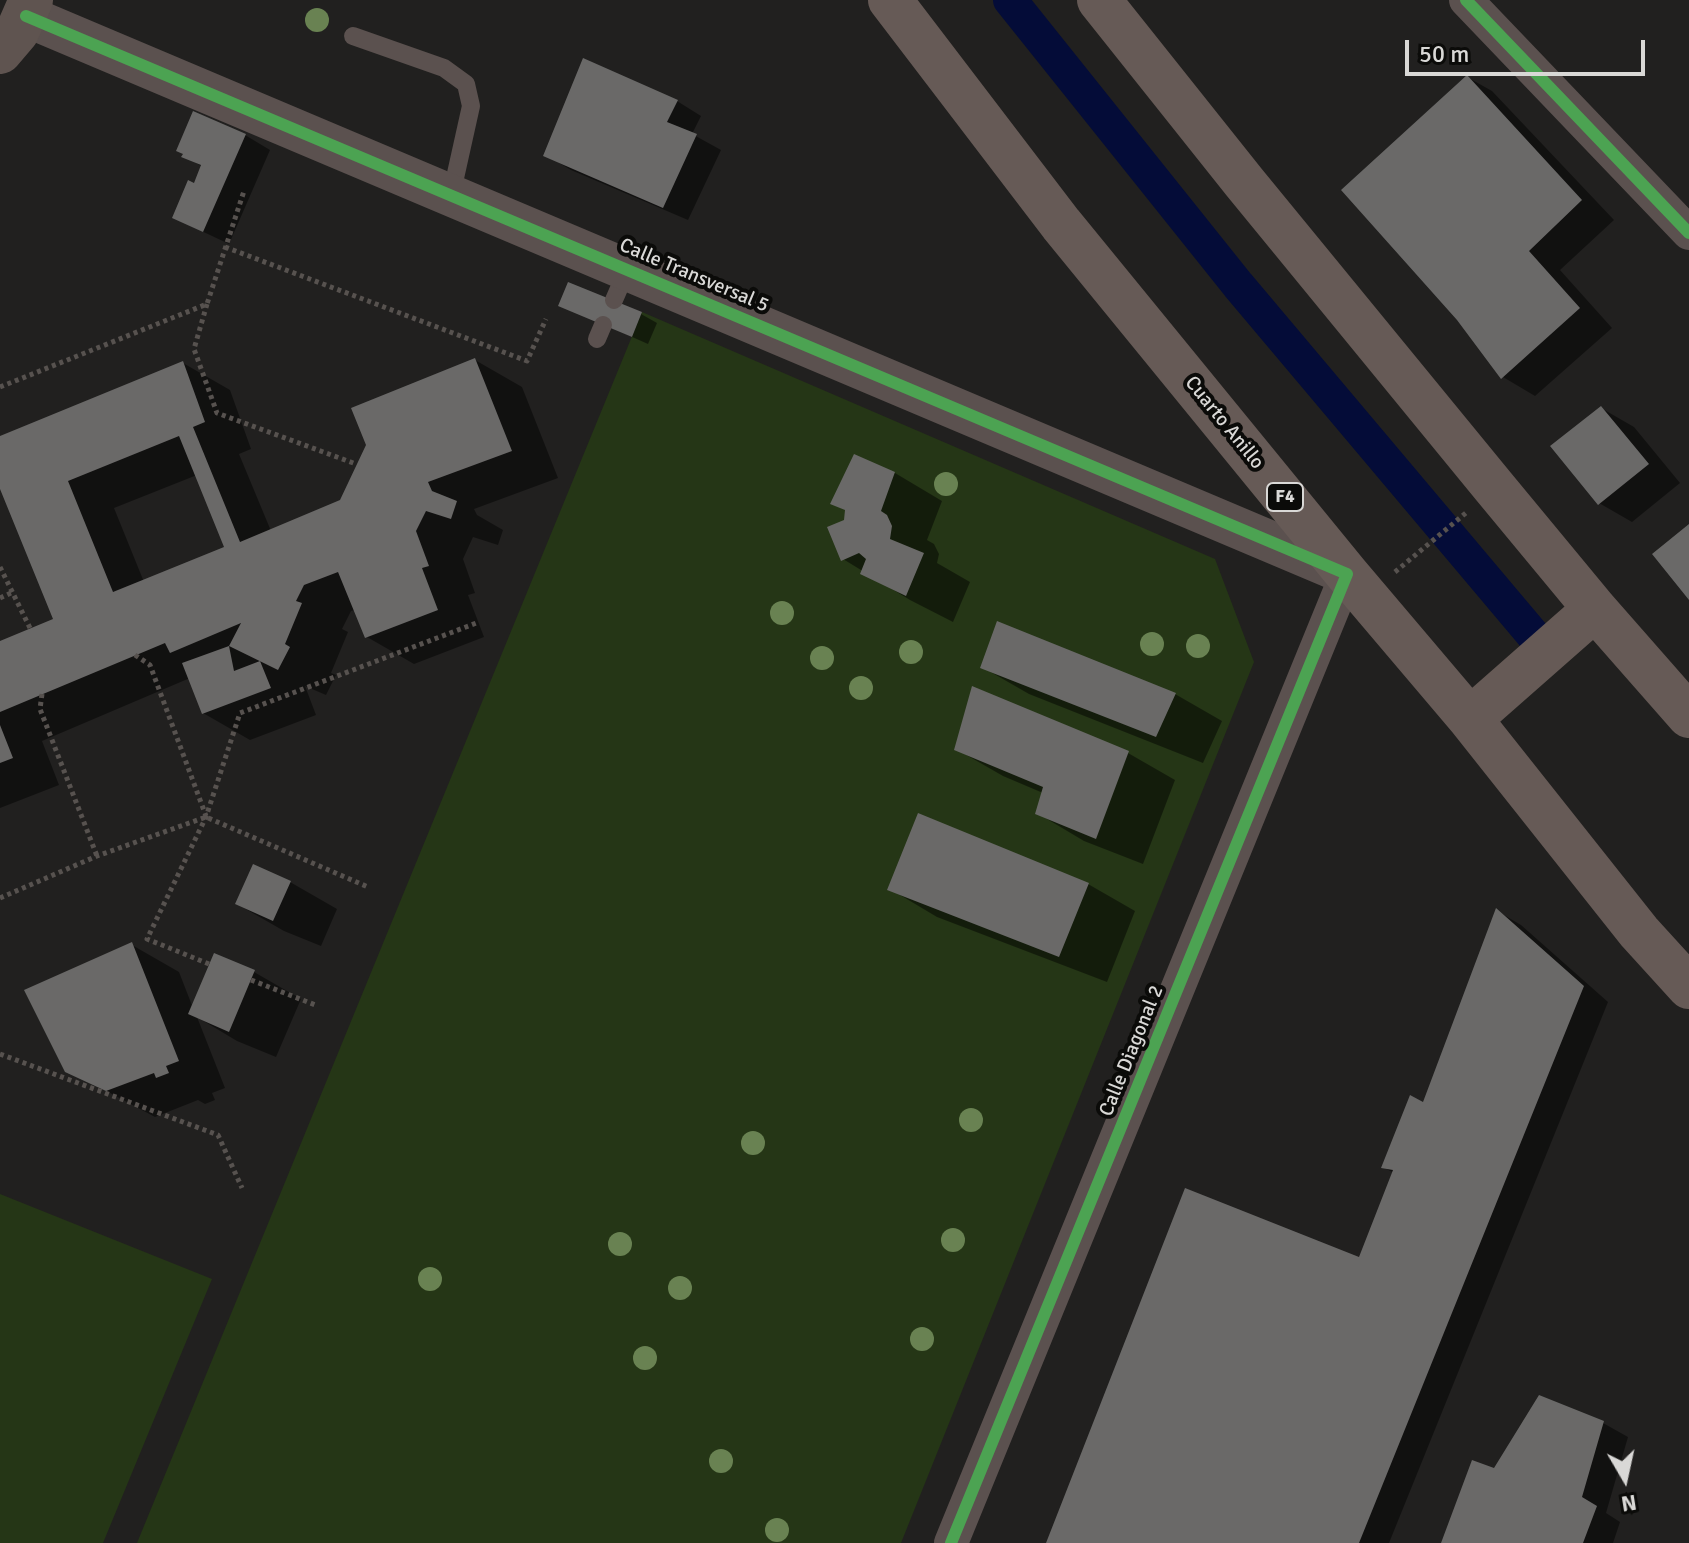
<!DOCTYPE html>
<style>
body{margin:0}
#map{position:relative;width:1689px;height:1543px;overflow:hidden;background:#21201f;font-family:Signika,sans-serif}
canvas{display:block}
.north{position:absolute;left:1585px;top:1439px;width:80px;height:80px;-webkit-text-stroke:6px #0b0b09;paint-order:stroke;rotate:171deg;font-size:22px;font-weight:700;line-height:32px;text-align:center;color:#d9d8d6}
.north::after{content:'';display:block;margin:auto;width:28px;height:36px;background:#d9d8d6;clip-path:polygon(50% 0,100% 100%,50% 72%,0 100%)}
.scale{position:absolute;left:1405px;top:40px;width:240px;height:36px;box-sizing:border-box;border:4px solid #d9d8d6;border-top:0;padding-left:10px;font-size:24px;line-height:28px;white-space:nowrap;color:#d9d8d6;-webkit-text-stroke:6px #0b0b09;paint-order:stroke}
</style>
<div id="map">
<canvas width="1689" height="1543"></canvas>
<div class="north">N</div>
<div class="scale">50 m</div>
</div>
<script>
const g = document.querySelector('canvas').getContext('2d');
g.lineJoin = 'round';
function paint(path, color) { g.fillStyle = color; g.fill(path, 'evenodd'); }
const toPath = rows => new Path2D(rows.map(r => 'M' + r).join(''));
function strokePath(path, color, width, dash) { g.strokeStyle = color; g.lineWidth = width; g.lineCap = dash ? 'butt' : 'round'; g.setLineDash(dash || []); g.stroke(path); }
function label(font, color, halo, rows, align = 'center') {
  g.font = font + ' Signika,sans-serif'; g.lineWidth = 8; g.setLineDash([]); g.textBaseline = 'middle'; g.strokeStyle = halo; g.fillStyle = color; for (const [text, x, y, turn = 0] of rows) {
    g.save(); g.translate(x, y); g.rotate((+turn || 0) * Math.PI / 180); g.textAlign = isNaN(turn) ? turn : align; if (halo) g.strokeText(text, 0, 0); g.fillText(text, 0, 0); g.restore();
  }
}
const green = toPath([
 [642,312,1215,559,1254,662,901,1543,137,1543],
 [0,1194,212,1279,103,1543,0,1543]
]);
const shadow = toPath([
 [1467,77,1492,91,1614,220,1560,270,1612,328,1535,396,1503,377],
 [677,101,701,116,692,134,721,150,688,220,571,170,546,155],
 [245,135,270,150,229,244,174,218,195,186,203,167,184,156],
 [560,305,641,314,657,323,648,344],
 [475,360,522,387,558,478,474,509,477,515,503,530,498,545,473,537,463,559,475,593,468,595,484,637,414,664,367,637,355,610,351,611,342,629,348,632,331,673,336,675,326,695,305,686,316,715,250,740,203,713,190,678,42,741,59,785,0,808,0,643,56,620,0,483,0,439,183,363,230,390,251,449,239,454,271,531,342,502],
 [197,475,227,548,144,582,114,508],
 [1601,408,1634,427,1680,483,1632,522,1599,503],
 [855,457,895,473,942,501,927,540,934,544,939,554,937,563,970,582,953,622,910,600,843,559],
 [982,667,1175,694,1222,721,1203,763,1029,694],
 [956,749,1128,753,1175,780,1143,864,1084,841,1037,813,1043,793,1003,776],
 [290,882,337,909,321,946,284,931,237,904],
 [1088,884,1135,911,1107,982,937,917,890,889],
 [1497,911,1521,925,1608,1002,1389,1543,1048,1543,1360,1259,1394,1173,1383,1167,1424,1105],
 [132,945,179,972,193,1008,254,972,301,999,276,1057,237,1041,197,1017,225,1088,212,1093,215,1100,205,1104,198,1100,155,1117,67,1070],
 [1603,1423,1628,1437,1606,1513,1620,1522,1613,1543,1443,1543,1495,1470]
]);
const canal = toPath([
 [1010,0,1238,285,1533,635]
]);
const building = toPath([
 [583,58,678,100,667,122,697,134,663,208,543,156],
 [1467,75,1582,200,1529,251,1580,308,1501,379,1457,320,1341,190],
 [193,111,246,134,203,232,172,218,188,180,194,183,201,165,181,157,183,154,176,151],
 [568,282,642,312,632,337,558,306],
 [475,358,512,451,428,482,432,491,457,501,451,519,426,511,416,531,429,566,422,568,438,610,365,638,338,572,304,585,296,601,302,603,285,644,290,647,278,670,229,646,241,623,170,653,165,643,0,712,0,641,53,619,0,489,0,436,183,361,205,422,193,427,240,542,340,500,366,445,351,408],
 [179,436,224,547,113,592,68,481],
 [1601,406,1649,464,1598,505,1550,446],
 [854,454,895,472,881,511,887,515,892,526,890,539,924,553,906,596,860,574,866,559,859,553,841,561,827,527,844,520,845,510,830,504],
 [1689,524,1689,600,1652,554],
 [997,621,1176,693,1156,737,980,668],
 [229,646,234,671,260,661,271,688,202,714,182,663],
 [972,686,1129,751,1096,839,1035,814,1043,787,954,750],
 [0,725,13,758,0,763],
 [918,813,1089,883,1059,957,887,890],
 [253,864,291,881,273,921,235,904],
 [1496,908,1584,986,1359,1543,1046,1543,1185,1188,1359,1257,1393,1170,1381,1168,1410,1095,1423,1102],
 [132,942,179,1061,166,1066,169,1073,156,1078,154,1073,106,1091,65,1072,24,990],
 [214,953,255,970,229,1032,188,1014],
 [1539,1395,1604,1421,1582,1497,1597,1506,1583,1543,1441,1543,1472,1460,1494,1468]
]);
const path = toPath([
 [225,247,527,361,546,319],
 [207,304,194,349,217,413,356,464],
 [0,387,207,304,244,191],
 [0,567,30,628],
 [1395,572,1467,512],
 [0,598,13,592],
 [135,655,150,665,206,816],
 [42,694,40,709,97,856],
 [0,898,97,856,206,817,368,887],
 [209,964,147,939,206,817,240,713,479,622],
 [251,980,318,1006],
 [0,1054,218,1135,242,1188]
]);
const service = toPath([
 [353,36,444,68,466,84,471,106,451,196],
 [614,300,627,270],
 [597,339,603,325]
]);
const minor = toPath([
 [1466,0,1689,233],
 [951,1543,1347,574]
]);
const tertiary = toPath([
 [26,16,1347,574]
]);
const secondary = toPath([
 [0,52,17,32,31,0]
]);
const trunk = toPath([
 [890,0,1061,224,1347,574,1470,719,1639,932,1689,987],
 [1099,0,1244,182,1494,487,1595,609,1689,716],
 [1470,719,1595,609]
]);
const cycleway = toPath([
 [1466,0,1689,233],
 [26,16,1347,574,951,1543]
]);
const trees = [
 [317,20],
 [946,484],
 [782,613],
 [1152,644],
 [1198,646],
 [911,652],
 [822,658],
 [861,688],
 [971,1120],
 [753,1143],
 [953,1240],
 [620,1244],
 [430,1279],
 [680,1288],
 [922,1339],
 [645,1358],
 [721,1461],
 [777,1530]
];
const shields = [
 [1285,497,36]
];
const shieldNames = [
 ["F4",1285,497]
];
const streetNames = [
 ["Calle Transversal 5",694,276,23],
 ["Cuarto Anillo",1224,423,51],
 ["Calle Diagonal 2",1132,1051,-68]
];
paint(green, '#253616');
paint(shadow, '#0007');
strokePath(canal, '#040c38', 34);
paint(building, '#6a6968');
strokePath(path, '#57524f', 5, [4, 4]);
strokePath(service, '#5b514f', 18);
strokePath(minor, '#5b514f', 34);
strokePath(tertiary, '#5b514f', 42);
strokePath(secondary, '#5f5450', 44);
strokePath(trunk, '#665a56', 44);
strokePath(cycleway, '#4ca352', 12);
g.fillStyle = '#698252';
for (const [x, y] of trees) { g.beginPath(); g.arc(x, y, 12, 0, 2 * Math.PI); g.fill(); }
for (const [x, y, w] of shields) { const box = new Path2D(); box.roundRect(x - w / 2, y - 14, w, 28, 6); g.fillStyle = '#0b0b09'; g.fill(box); strokePath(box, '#d9d8d6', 2); }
label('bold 18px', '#d9d8d6', null, shieldNames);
label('20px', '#d9d8d6', '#0b0b09', streetNames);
</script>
